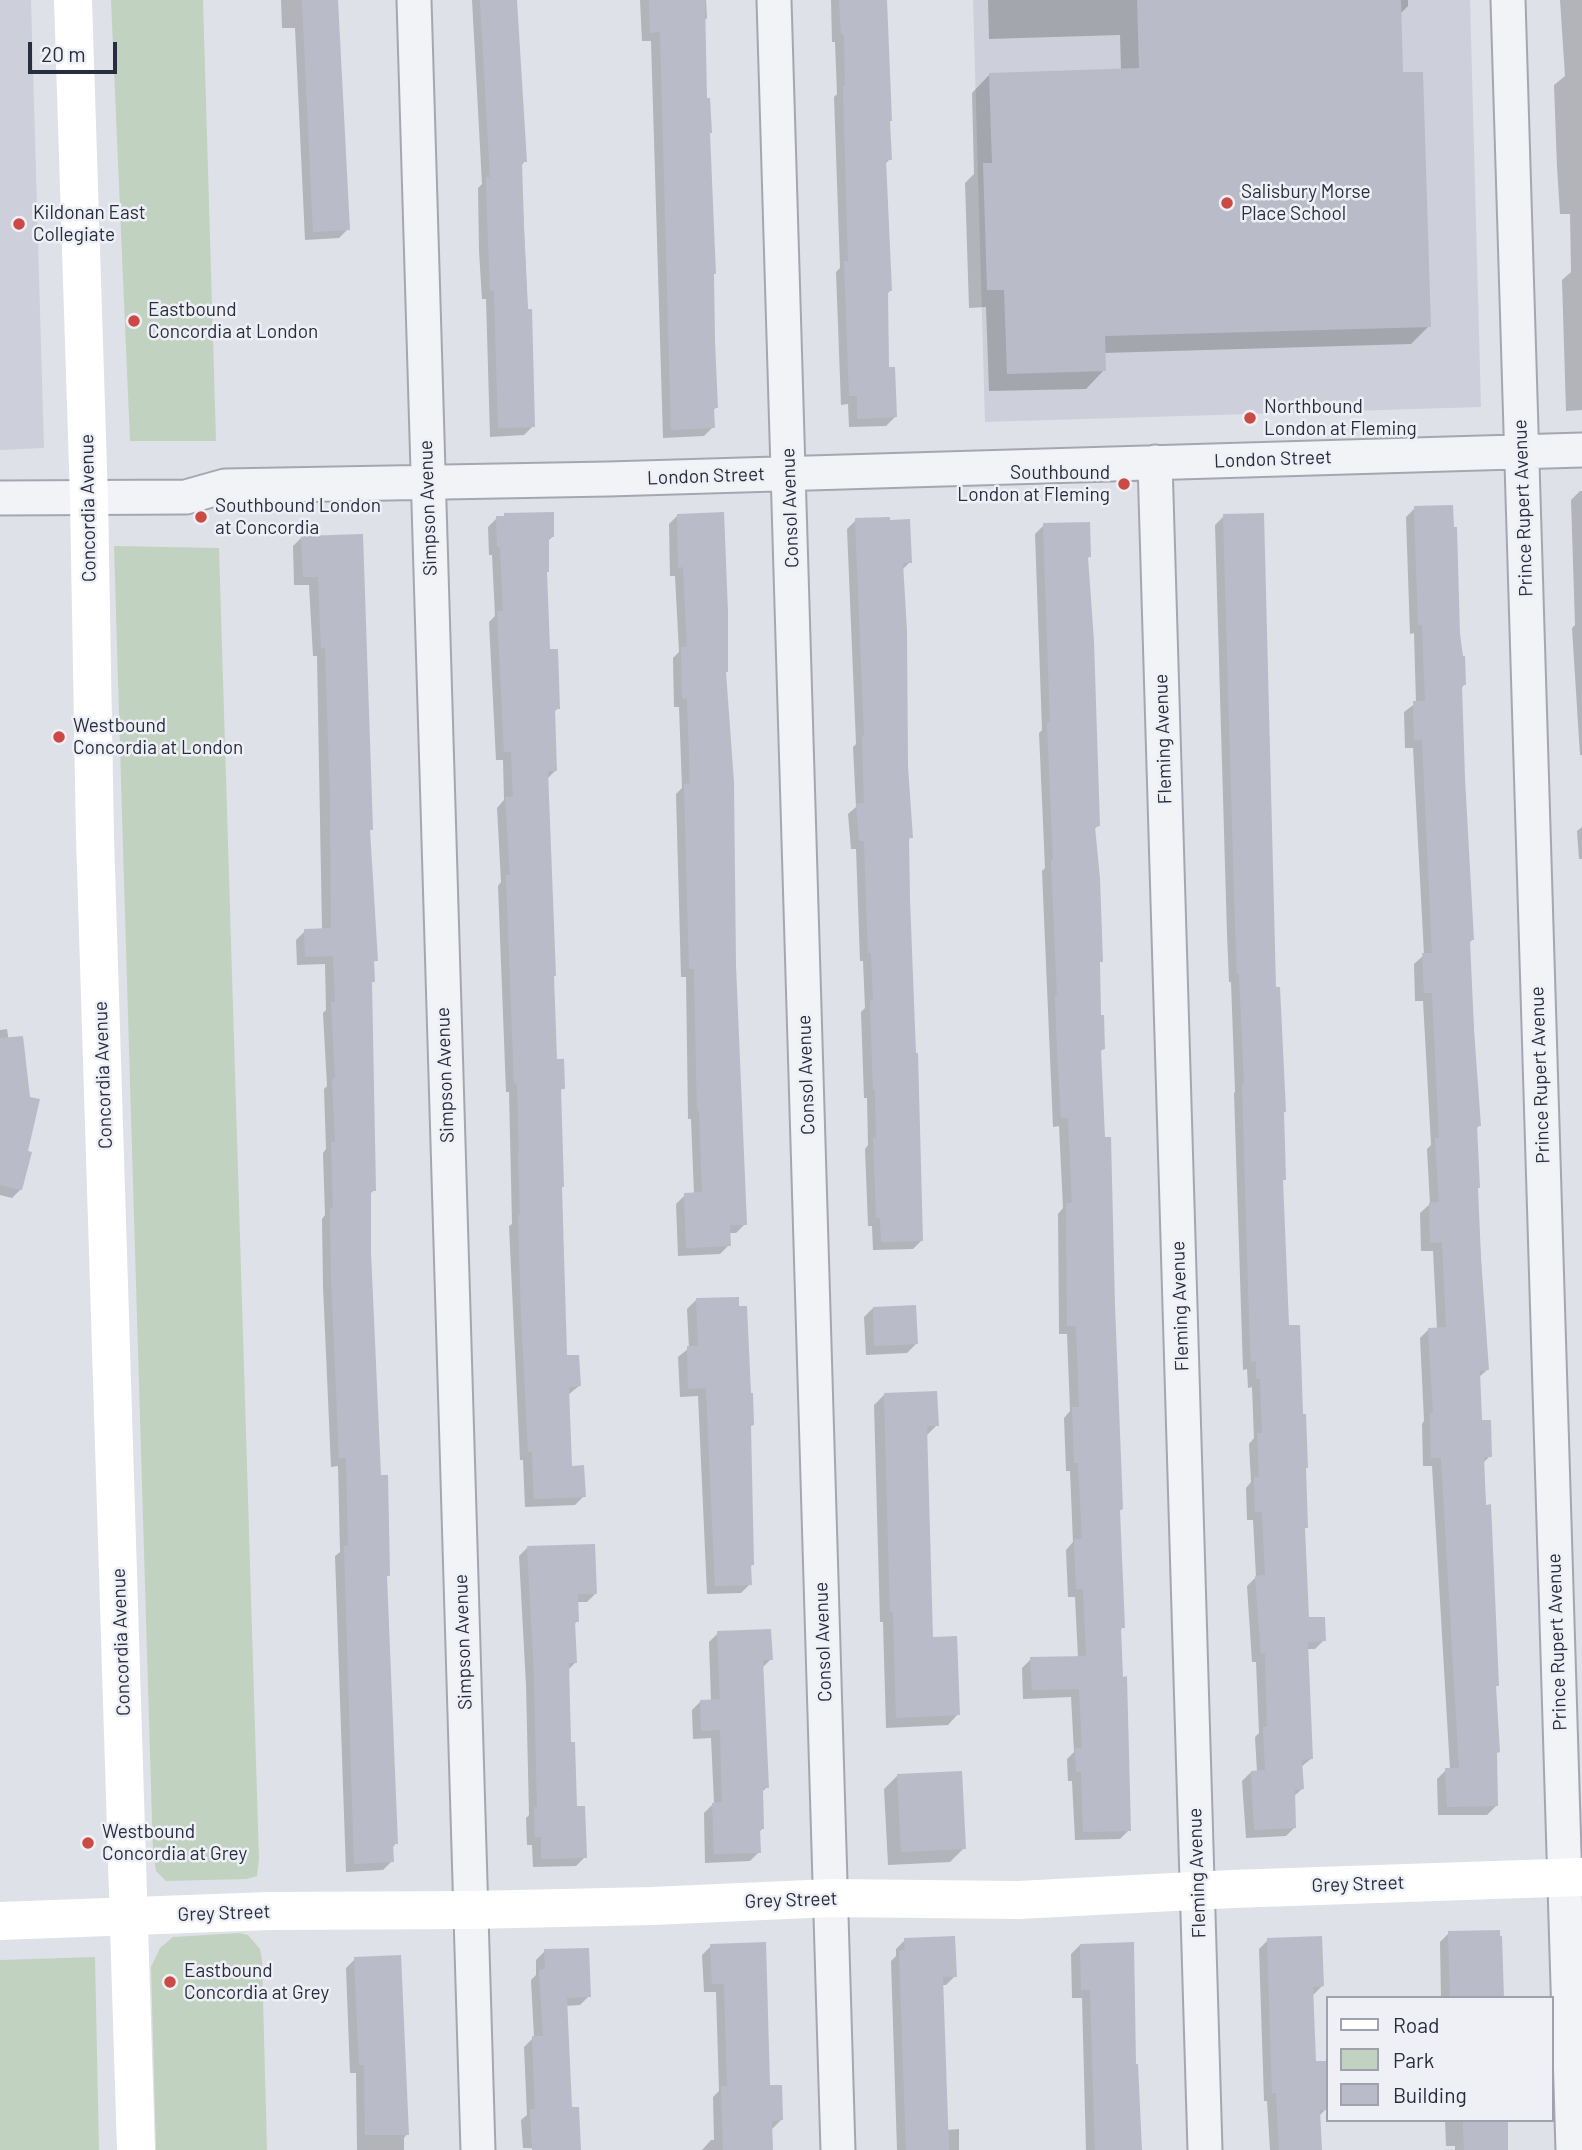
<!DOCTYPE html>
<style>
body{margin:0}
#map{position:relative;width:1582px;height:2150px;overflow:hidden;background:#dfe1e8;font-family:Barlow,sans-serif}
canvas{display:block}
.legend{position:absolute;left:1326px;top:1996px;width:228px;height:126px;box-sizing:border-box;background:#eff0f6;border:2px solid #9fa2ad;margin:0;padding:9px 12px;list-style:none;font-size:21px;color:#282d3f}
.legend li{display:flex;align-items:center;gap:14px;height:35px}
.legend b{width:35px;border:2px solid #9fa2ad}
.scale{position:absolute;left:28px;top:42px;width:89px;height:32px;box-sizing:border-box;border:4px solid #282d3f;border-top:0;padding-left:9px;font-size:21px;line-height:24px;white-space:nowrap;color:#282d3f;-webkit-text-stroke:5px #eff0f6;paint-order:stroke}
</style>
<div id="map">
<canvas width="1582" height="2150"></canvas>
<ul class="legend">
<li><b style="height:9px;background:#fff"></b>Road</li>
<li><b style="height:19px;background:#c2d2c0"></b>Park</li>
<li><b style="height:19px;background:#b9bcc8"></b>Building</li>
</ul>
<div class="scale">20 m</div>
</div>
<script>
const g = document.querySelector('canvas').getContext('2d');
g.lineJoin = 'round';
function paint(path, color) { g.fillStyle = color; g.fill(path, 'evenodd'); }
const toPath = rows => new Path2D(rows.map(r => 'M' + r).join(''));
function strokePath(path, color, width, dash) { g.strokeStyle = color; g.lineWidth = width; g.lineCap = dash ? 'butt' : 'round'; g.setLineDash(dash || []); g.stroke(path); }
function label(font, color, halo, rows, align = 'center') {
  g.font = font + ' Barlow,sans-serif'; g.lineWidth = 5; g.setLineDash([]); g.textBaseline = 'middle'; g.strokeStyle = halo; g.fillStyle = color; for (const [text, x, y, turn = 0] of rows) {
    g.save(); g.translate(x, y); g.rotate((+turn || 0) * Math.PI / 180); g.textAlign = isNaN(turn) ? turn : align; if (halo) g.strokeText(text, 0, 0); g.fillText(text, 0, 0); g.restore();
  }
}
const built = toPath([
 [0,0,31,0,44,448,0,450],
 [973,0,1470,0,1481,407,985,422]
]);
const green = toPath([
 [111,0,203,0,216,441,130,441],
 [114,546,219,548,259,1859,257,1876,247,1879,166,1881,156,1871,153,1854],
 [239,1933,248,1935,260,1949,262,1960,267,2150,156,2150,151,1967,160,1948,173,1937],
 [95,1957,99,2150,0,2150,0,1960]
]);
const shadow = toPath([
 [281,0,337,0,348,229,339,238,305,240,295,28,282,28],
 [472,0,516,0,525,161,521,166,533,426,524,435,490,437,486,299,482,299,479,251,478,188,482,184],
 [640,0,706,0,707,18,704,21,716,407,713,411,713,427,704,436,663,438,651,41,642,41],
 [831,0,886,0,890,159,884,165,890,291,886,295,888,369,895,417,886,426,849,427,848,404,841,405,836,272,840,268,834,97,837,94,835,42,832,42],
 [988,0,1408,0,1408,6,1400,14,1402,74,1429,326,1411,344,1104,353,1104,370,1086,389,989,391,986,307,969,308,965,183,974,174,972,93,990,74,1121,71,1120,35,989,39],
 [1560,0,1582,0,1582,410,1566,411,1562,280,1571,272,1570,214,1560,214,1557,167,1554,85,1565,76],
 [1580,491,1582,491,1582,755,1580,755,1572,628,1575,625,1571,500],
 [1415,508,1459,634,1464,685,1460,689,1472,940,1469,943,1479,1126,1475,1129,1477,1189,1487,1370,1478,1378,1480,1422,1490,1456,1483,1463,1498,1685,1494,1688,1496,1806,1487,1815,1438,1815,1437,1779,1446,1770,1450,1770,1432,1466,1423,1466,1422,1424,1424,1421,1420,1338,1429,1329,1437,1329,1433,1251,1421,1251,1420,1213,1430,1204,1427,1149,1431,1145,1423,1001,1415,1001,1414,964,1424,955,1413,748,1405,748,1404,712,1416,703,1414,633,1410,634,1406,517],
 [505,515,553,536,547,542,545,574,548,651,558,708,553,713,555,771,547,779,552,978,556,1061,563,1088,559,1092,566,1357,579,1386,568,1395,571,1468,584,1496,575,1505,525,1507,523,1460,520,1460,509,1226,512,1224,509,1092,506,1092,498,886,501,882,497,808,504,800,503,760,496,760,489,622,495,616,492,555,489,555,488,527,497,518,502,518],
 [678,515,724,674,745,1224,736,1233,729,1233,729,1245,720,1254,678,1256,676,1204,685,1195,694,1194,691,1119,688,1119,686,977,681,977,676,794,682,788,679,707,674,707,673,658,679,652,675,576,670,576,669,524],
 [1224,516,1275,989,1282,1114,1284,1179,1281,1182,1288,1327,1304,1469,1306,1527,1303,1530,1308,1619,1324,1640,1315,1649,1307,1649,1312,1758,1301,1767,1302,1789,1293,1797,1295,1827,1286,1836,1246,1838,1242,1781,1251,1772,1257,1772,1255,1737,1259,1733,1256,1662,1252,1662,1247,1586,1256,1577,1253,1520,1247,1520,1246,1488,1251,1482,1249,1444,1254,1438,1252,1387,1248,1388,1247,1369,1243,1370,1234,1093,1235,1092,1231,982,1229,982,1227,934,1215,525],
 [856,520,910,562,902,570,906,767,911,837,907,841,922,1240,913,1249,873,1250,872,1226,868,1226,865,1149,868,1145,867,1098,864,1098,861,1012,865,1008,863,961,860,961,856,849,851,849,848,814,856,807,853,747,856,744,847,529],
 [1044,525,1090,556,1087,559,1098,826,1093,830,1101,961,1098,965,1099,1017,1103,1049,1100,1052,1122,1509,1118,1512,1123,1627,1120,1631,1129,1830,1120,1839,1075,1840,1072,1781,1068,1781,1067,1759,1074,1752,1071,1697,1023,1699,1022,1668,1031,1659,1078,1658,1075,1597,1068,1597,1066,1550,1073,1542,1070,1471,1066,1471,1064,1418,1070,1411,1067,1334,1059,1334,1058,1214,1063,1208,1059,1126,1053,1127,1042,871,1045,868,1039,733,1042,730,1035,534],
 [362,536,371,829,368,833,376,960,372,964,373,981,370,984,374,1190,369,1195,369,1252,380,1477,388,1575,386,1577,396,1843,392,1848,392,1861,383,1870,346,1872,335,1556,340,1552,338,1466,331,1467,323,1286,322,1219,325,1215,323,1153,326,1149,324,1089,327,1086,323,1013,326,1010,325,964,297,965,296,940,305,931,322,930,317,656,313,656,309,585,294,585,293,546,302,537],
 [1582,827,1582,859,1579,859,1577,831],
 [7,1029,26,1152,21,1189,12,1198,0,1195,0,1030],
 [696,1300,749,1428,753,1564,750,1567,750,1584,741,1593,707,1594,698,1396,680,1397,678,1357,689,1348,687,1309],
 [873,1308,916,1344,907,1353,866,1355,864,1317],
 [885,1394,937,1425,925,1437,931,1639,958,1714,948,1725,886,1728,883,1622,880,1622,874,1405],
 [528,1547,596,1593,587,1602,577,1602,577,1621,574,1625,576,1662,568,1670,570,1744,575,1808,585,1857,576,1866,533,1867,532,1845,527,1845,526,1818,529,1815,526,1685,519,1556],
 [718,1633,771,1659,761,1669,767,1787,762,1792,763,1828,758,1833,759,1852,750,1861,705,1863,704,1813,714,1803,711,1738,693,1739,692,1710,701,1701,711,1701,709,1642],
 [898,1775,964,1848,950,1862,888,1865,884,1789],
 [1449,1933,1503,1998,1441,1998,1440,1942],
 [905,1940,955,1976,946,1985,942,1985,947,2130,959,2129,959,2150,897,2150,891,1961,896,1956,896,1949],
 [1268,1940,1322,1986,1313,1995,1315,2063,1326,2109,1318,2117,1320,2150,1270,2150,1267,2101,1264,2101,1259,1949],
 [1080,1945,1134,2066,1141,2150,1086,2150,1082,1998,1072,1998,1071,1954],
 [711,1946,781,2120,772,2129,771,2150,702,2150,711,2140,714,2140,713,2097,719,2091,716,1992,704,1992,702,1955],
 [545,1951,589,1996,580,2005,565,2006,570,2109,579,2150,523,2148,521,2120,527,2115,524,2047,534,2037,531,1980,536,1975,536,1960],
 [355,1959,407,2134,404,2138,404,2150,357,2150,356,2073,350,2073,346,1968],
 [1445,2120,1507,2120,1508,2150,1455,2150,1455,2146,1446,2146]
]);
const building = toPath([
 [302,0,338,0,350,230,313,232],
 [480,0,517,0,527,162,522,162,524,226,528,309,532,309,535,427,498,428,494,291,490,291,488,241,486,177,490,177],
 [649,0,705,0,707,98,710,98,712,133,710,133,716,274,714,274,715,341,718,408,714,408,715,428,671,430,660,32,650,33],
 [839,0,887,0,892,121,890,121,892,160,886,160,892,291,888,291,889,367,895,367,897,417,857,419,857,396,849,396,844,261,848,261,843,86,845,86,844,34,841,34],
 [1137,0,1401,0,1403,72,1423,72,1431,327,1105,336,1106,371,1007,374,1004,290,987,290,983,163,992,163,989,73,1139,68],
 [1453,505,1454,527,1457,527,1460,634,1463,656,1465,656,1466,685,1462,685,1465,778,1474,940,1470,940,1474,1030,1481,1126,1477,1126,1480,1188,1478,1188,1481,1258,1489,1370,1480,1371,1482,1420,1491,1420,1492,1457,1484,1457,1486,1505,1491,1504,1499,1686,1496,1686,1500,1752,1497,1753,1498,1806,1447,1807,1445,1768,1459,1768,1441,1458,1431,1458,1430,1413,1433,1413,1428,1328,1446,1327,1442,1242,1430,1243,1429,1203,1439,1202,1435,1138,1439,1138,1432,993,1424,993,1422,953,1432,953,1422,740,1414,740,1413,701,1425,701,1422,625,1418,625,1414,506],
 [554,512,554,537,549,537,549,572,547,572,550,649,558,649,560,709,555,709,557,771,548,771,556,976,554,976,557,1059,564,1059,565,1089,561,1089,564,1187,562,1187,567,1355,579,1355,581,1386,569,1387,572,1466,584,1465,586,1497,534,1499,532,1452,528,1452,521,1314,518,1215,520,1215,518,1153,519,1153,517,1083,514,1084,506,875,510,875,505,797,513,797,511,752,504,752,497,611,503,611,500,547,497,547,496,516,504,516,504,513],
 [724,512,728,612,728,672,726,672,734,782,736,965,747,1225,730,1225,731,1246,686,1248,684,1193,702,1192,699,1111,697,1111,694,969,689,969,684,784,690,783,687,698,682,699,681,647,687,647,683,567,678,568,677,514],
 [1264,513,1276,987,1280,987,1286,1112,1284,1112,1286,1180,1283,1180,1289,1325,1300,1325,1303,1414,1306,1414,1308,1468,1306,1468,1308,1528,1305,1528,1309,1617,1325,1617,1326,1641,1308,1642,1313,1759,1302,1760,1304,1789,1295,1790,1296,1828,1254,1830,1251,1771,1265,1770,1263,1727,1267,1726,1265,1654,1261,1654,1255,1576,1265,1575,1262,1512,1255,1512,1254,1477,1259,1477,1257,1433,1262,1433,1260,1379,1256,1379,1256,1361,1251,1362,1249,1317,1242,1083,1244,1083,1239,974,1237,974,1235,924,1223,514],
 [890,517,890,520,910,519,912,563,903,563,907,631,908,766,913,838,909,838,910,899,916,1053,918,1053,923,1241,881,1242,880,1218,876,1218,875,1187,873,1138,876,1138,875,1090,873,1089,870,1001,873,1001,871,953,868,953,864,841,859,841,856,804,864,803,862,736,864,736,855,518],
 [1090,522,1091,557,1088,557,1094,641,1100,826,1095,827,1100,878,1103,962,1100,962,1101,1015,1104,1015,1105,1049,1101,1050,1105,1137,1111,1137,1115,1305,1123,1509,1120,1510,1125,1628,1121,1628,1123,1677,1127,1676,1131,1831,1083,1832,1081,1772,1076,1772,1075,1748,1082,1748,1079,1689,1032,1690,1030,1657,1086,1656,1083,1589,1076,1589,1074,1539,1082,1539,1078,1463,1074,1463,1072,1407,1079,1407,1076,1326,1067,1326,1066,1203,1072,1203,1068,1118,1061,1118,1057,1051,1055,995,1057,995,1051,860,1053,860,1047,723,1050,722,1043,523],
 [363,534,373,830,370,830,378,961,374,961,375,982,372,982,376,1191,371,1191,371,1252,381,1475,388,1475,390,1576,387,1576,398,1844,393,1844,394,1862,354,1864,344,1546,348,1546,346,1458,339,1458,331,1276,330,1208,333,1208,331,1142,335,1142,332,1079,335,1078,331,1002,335,1002,333,956,305,957,304,929,331,928,330,797,325,648,321,648,318,577,303,577,301,536],
 [23,1036,30,1097,40,1099,28,1151,32,1152,22,1190,0,1185,0,1038],
 [739,1297,739,1306,747,1306,751,1393,753,1393,754,1425,751,1426,754,1565,751,1565,752,1585,715,1586,706,1388,688,1389,687,1346,698,1346,696,1298],
 [916,1305,918,1344,874,1346,873,1307],
 [937,1391,939,1426,927,1426,933,1637,957,1636,960,1715,896,1718,893,1612,890,1612,884,1393],
 [595,1544,597,1594,578,1594,579,1622,575,1622,577,1663,569,1663,571,1742,575,1742,577,1806,585,1806,587,1858,541,1859,541,1837,535,1837,534,1807,537,1807,534,1675,527,1546],
 [771,1629,773,1660,763,1660,769,1788,763,1788,764,1829,760,1829,761,1853,714,1854,712,1803,722,1802,720,1730,701,1731,700,1700,720,1699,717,1631],
 [962,1771,966,1849,901,1852,897,1774],
 [1500,1930,1500,1936,1502,1936,1504,1998,1450,1998,1448,1931],
 [955,1936,957,1977,943,1977,949,2150,906,2150,899,1951,905,1950,904,1938],
 [1322,1936,1324,1986,1313,1987,1316,2061,1326,2061,1328,2110,1320,2110,1322,2150,1279,2150,1276,2093,1272,2093,1267,1938],
 [766,1942,770,2085,782,2085,783,2120,772,2121,773,2150,723,2150,721,2086,727,2086,724,1984,712,1984,710,1944],
 [1134,1942,1136,2064,1138,2064,1142,2150,1095,2150,1090,1990,1081,1990,1080,1944],
 [589,1948,591,1997,567,1998,572,2107,579,2107,581,2150,532,2150,530,2109,535,2109,532,2036,543,2036,539,1970,545,1969,544,1949],
 [401,1955,409,2135,365,2135,364,2065,359,2065,354,1957],
 [1463,2120,1508,2120,1508,2150,1464,2150]
]);
const street = toPath([
 [414,0,478,2150],
 [774,0,838,2150],
 [1508,0,1573,2150],
 [1155,462,1205,2150],
 [0,498,186,497,225,486,608,479,1582,450]
]);
const secondary = toPath([
 [73,0,89,499,95,837,136,2150],
 [0,1921,268,1911,471,1910,652,1906,831,1898,1018,1900,1232,1889,1582,1877]
]);
const markers = [
 [1227,203,7,"#cb4a46"],
 [19,224,7,"#cb4a46"],
 [134,321,7,"#cb4a46"],
 [1250,418,7,"#cb4a46"],
 [1124,484,7,"#cb4a46"],
 [201,517,7,"#cb4a46"],
 [59,737,7,"#cb4a46"],
 [88,1843,7,"#cb4a46"],
 [170,1982,7,"#cb4a46"]
];
const poiNames = [
 ["Salisbury Morse",1241,192],
 ["Place School",1241,214],
 ["Kildonan East",33,213],
 ["Collegiate",33,235],
 ["Eastbound",148,310],
 ["Concordia at London",148,332],
 ["Northbound",1264,407],
 ["London at Fleming",1264,429],
 ["Southbound",1110,473,"right"],
 ["London at Fleming",1110,495,"right"],
 ["Southbound London",215,506],
 ["at Concordia",215,528],
 ["Westbound",73,726],
 ["Concordia at London",73,748],
 ["Westbound",102,1832],
 ["Concordia at Grey",102,1854],
 ["Eastbound",184,1971],
 ["Concordia at Grey",184,1993]
];
const streetNames = [
 ["London Street",1273,459,-2],
 ["London Street",706,476,-2],
 ["Concordia Avenue",88,508,-91],
 ["Simpson Avenue",428,508,-92],
 ["Consol Avenue",790,508,-92],
 ["Prince Rupert Avenue",1523,508,-92],
 ["Fleming Avenue",1163,739,-92],
 ["Concordia Avenue",103,1075,-92],
 ["Simpson Avenue",445,1075,-92],
 ["Consol Avenue",806,1075,-92],
 ["Prince Rupert Avenue",1540,1075,-92],
 ["Fleming Avenue",1180,1306,-92],
 ["Concordia Avenue",121,1642,-92],
 ["Simpson Avenue",463,1642,-92],
 ["Consol Avenue",823,1642,-92],
 ["Prince Rupert Avenue",1557,1642,-92],
 ["Fleming Avenue",1197,1873,-92],
 ["Grey Street",1358,1884,-2],
 ["Grey Street",791,1900,-2],
 ["Grey Street",224,1913,-2]
];
paint(built, '#cdd0da');
paint(green, '#c2d2c0');
paint(shadow, '#0003');
paint(building, '#b9bcc8');
strokePath(street, '#a4a7b2', 37);
strokePath(street, '#f2f3f6', 33);
strokePath(secondary, '#fff', 38);
for (const [x, y, r, color] of markers) { const dot = new Path2D(); dot.arc(x, y, r, 0, 2 * Math.PI); g.fillStyle = color; g.fill(dot); strokePath(dot, '#eff0f6', 2.5); }
label('19px', '#282d3f', '#eff0f6', poiNames, 'left');
label('19px', '#282d3f', '#eff0f6', streetNames);
</script>
